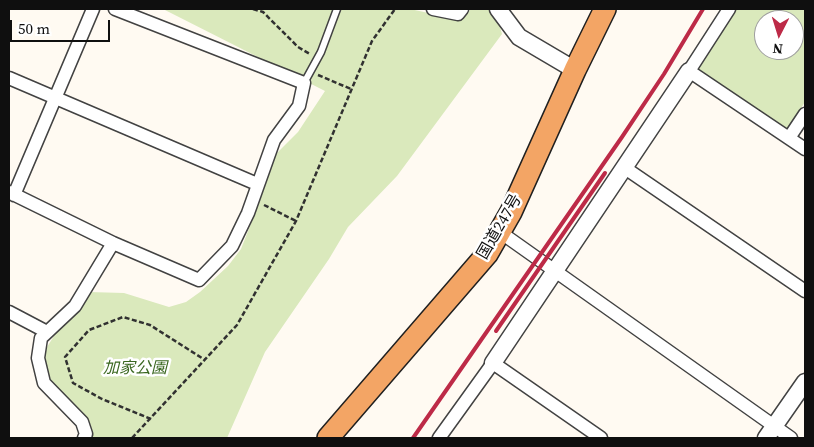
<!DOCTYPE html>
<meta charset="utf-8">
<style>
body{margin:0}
#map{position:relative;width:814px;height:447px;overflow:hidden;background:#fffaf2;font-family:"Source Serif 4",serif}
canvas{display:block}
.frame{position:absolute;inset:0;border:10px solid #0f0f0f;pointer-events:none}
.north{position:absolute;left:754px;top:10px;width:50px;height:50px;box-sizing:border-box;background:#fff;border:1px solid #9f9f9f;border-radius:50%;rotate:185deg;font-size:14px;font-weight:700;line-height:20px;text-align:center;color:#0f0f0f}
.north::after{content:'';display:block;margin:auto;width:18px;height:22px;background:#bd2a47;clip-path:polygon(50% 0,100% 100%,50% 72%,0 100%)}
.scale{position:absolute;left:10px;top:20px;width:100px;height:22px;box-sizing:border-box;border:2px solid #0f0f0f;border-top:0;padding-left:6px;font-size:15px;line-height:18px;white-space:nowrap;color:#0f0f0f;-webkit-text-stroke:4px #fff;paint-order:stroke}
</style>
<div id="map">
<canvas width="814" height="447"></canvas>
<div class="frame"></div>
<div class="north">N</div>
<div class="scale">50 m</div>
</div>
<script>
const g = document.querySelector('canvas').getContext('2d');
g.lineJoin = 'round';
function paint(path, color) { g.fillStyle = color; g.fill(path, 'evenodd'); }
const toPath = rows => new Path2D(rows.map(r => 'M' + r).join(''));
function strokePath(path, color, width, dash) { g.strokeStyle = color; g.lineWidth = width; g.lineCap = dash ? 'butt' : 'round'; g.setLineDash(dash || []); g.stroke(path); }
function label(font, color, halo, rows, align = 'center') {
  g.font = font + ' "Source Serif 4","Noto Sans JP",serif'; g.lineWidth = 5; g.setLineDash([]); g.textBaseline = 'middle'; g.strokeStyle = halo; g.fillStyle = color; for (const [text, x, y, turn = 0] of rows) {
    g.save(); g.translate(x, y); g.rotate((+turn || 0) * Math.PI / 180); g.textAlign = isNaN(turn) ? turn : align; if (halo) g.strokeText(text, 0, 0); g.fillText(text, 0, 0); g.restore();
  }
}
const green = toPath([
 [163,9,410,9,461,20,471,9,495,9,502,34,397,176,348,227,329,259,265,352,227,438,92,438,89,420,50,381,43,363,47,347,61,325,89,292,124,293,169,307,186,302,200,292,228,266,241,249,255,213,265,174,274,156,298,132,325,91],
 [736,9,805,9,805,102,786,131,696,69],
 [764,20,794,20,794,50,764,50]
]);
const path = toPath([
 [253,9,263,12,298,47,310,54],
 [318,75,351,89],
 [264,205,296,221],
 [151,419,102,399,73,383,65,357,89,330,123,317,150,325,205,360],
 [132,438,237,325,296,221,372,41,395,9]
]);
const service = toPath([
 [304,83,321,52,337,9]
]);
const minor = toPath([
 [433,9,458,14,462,9],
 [729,9,689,71,805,149],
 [9,78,257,184],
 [789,138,805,114],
 [625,168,805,291],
 [9,192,113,243,199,280,232,246,248,213,274,140,299,106,304,83,115,9],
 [14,195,93,9],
 [500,232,791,438],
 [9,312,47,332],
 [84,438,86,434,82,422,44,383,38,358,41,338,75,306,113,243],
 [439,438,493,363,601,438]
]);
const tertiary = toPath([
 [498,9,519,37,575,70],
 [493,363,689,71],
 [766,438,805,382]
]);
const trunk = toPath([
 [328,438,487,254,511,212,575,70,605,9]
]);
const rail = toPath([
 [496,331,605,173],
 [413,438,622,137,664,74,703,9]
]);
const streetNames = [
 ["国道247号",500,227,-60]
];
const parkNames = [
 ["加家公園",135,369]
];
paint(green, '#dae9bc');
strokePath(service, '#424242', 9);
strokePath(minor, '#424242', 15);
strokePath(tertiary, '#424242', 19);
strokePath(trunk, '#202020', 24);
strokePath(path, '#313131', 2.5, [5, 2.5]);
strokePath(service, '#fff', 6);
strokePath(minor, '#fff', 12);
strokePath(tertiary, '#fff', 16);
strokePath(trunk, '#f3a565', 21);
strokePath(rail, '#bd2a47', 4);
label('16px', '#0f0f0f', '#fff', streetNames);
label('italic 16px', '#3a6720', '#fff', parkNames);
</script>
